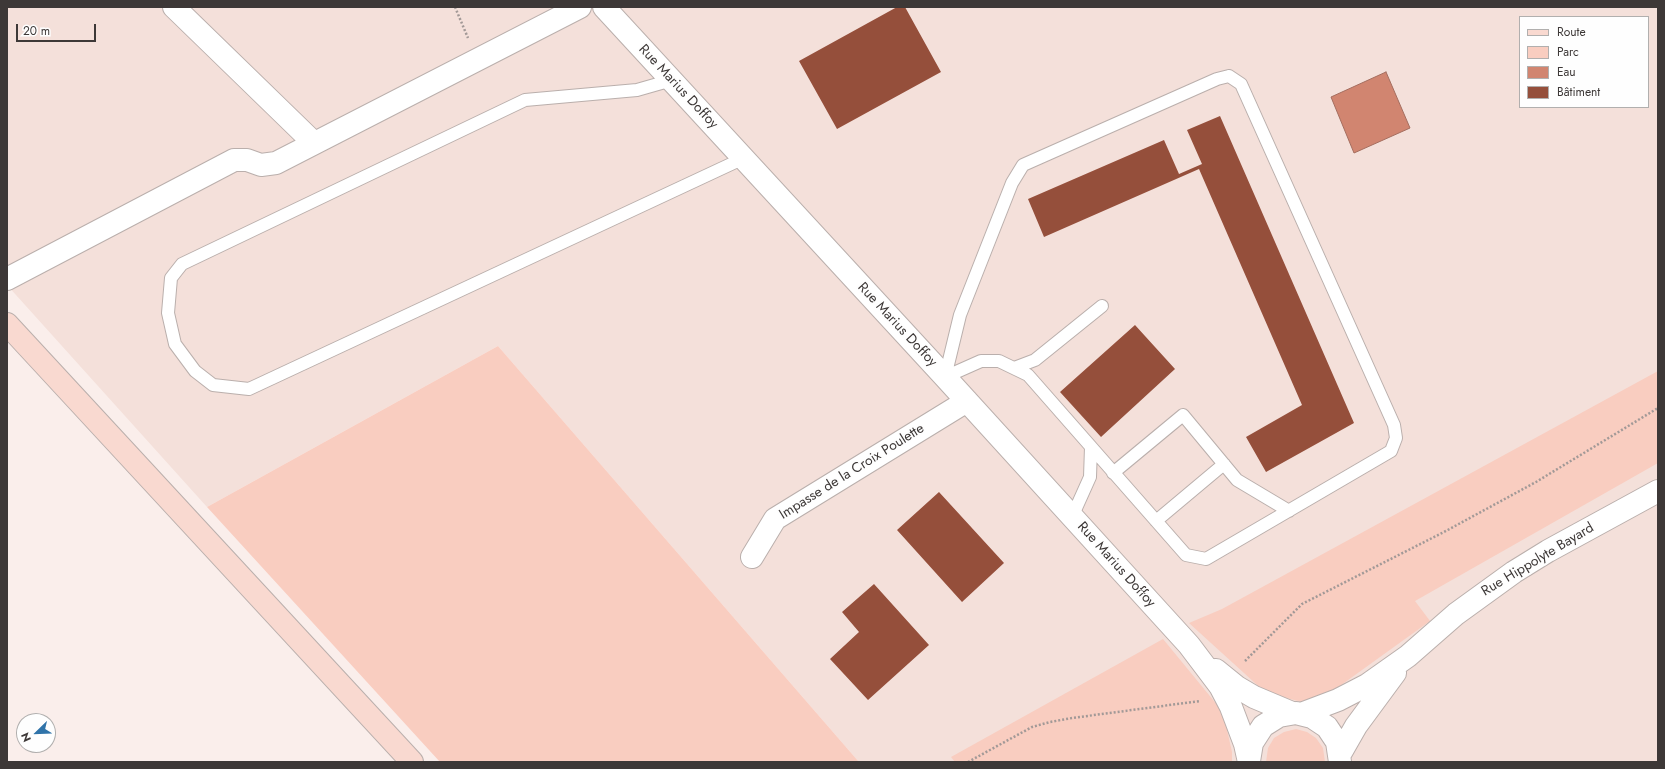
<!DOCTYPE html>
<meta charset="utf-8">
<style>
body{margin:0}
#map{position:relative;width:1665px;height:769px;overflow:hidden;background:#faeeeb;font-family:Jost,sans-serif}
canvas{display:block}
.frame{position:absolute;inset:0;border:8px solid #3d3837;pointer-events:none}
.legend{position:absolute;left:1519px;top:16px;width:130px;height:92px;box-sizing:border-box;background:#fefefe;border:1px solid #b1afae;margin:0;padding:5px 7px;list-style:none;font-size:12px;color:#3d3837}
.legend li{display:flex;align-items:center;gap:8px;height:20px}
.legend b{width:20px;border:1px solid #b1afae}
.north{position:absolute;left:16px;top:713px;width:40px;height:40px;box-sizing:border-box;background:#fefefe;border:1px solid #b1afae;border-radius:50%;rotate:247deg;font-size:11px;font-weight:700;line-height:16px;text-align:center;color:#3d3837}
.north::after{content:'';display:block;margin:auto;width:14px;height:18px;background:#3073a9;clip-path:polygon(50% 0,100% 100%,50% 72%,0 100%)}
.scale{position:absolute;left:16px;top:24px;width:80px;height:18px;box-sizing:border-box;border:2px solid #3d3837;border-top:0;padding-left:5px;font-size:12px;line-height:14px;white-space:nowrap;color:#3d3837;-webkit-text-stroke:3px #fefefe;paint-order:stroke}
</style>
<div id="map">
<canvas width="1665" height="769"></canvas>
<div class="frame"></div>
<ul class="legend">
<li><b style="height:5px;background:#f9d9d0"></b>Route</li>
<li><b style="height:11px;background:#f9cdc0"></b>Parc</li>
<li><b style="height:11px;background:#d18570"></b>Eau</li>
<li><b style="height:11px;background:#954f3b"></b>Bâtiment</li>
</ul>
<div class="north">N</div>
<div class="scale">20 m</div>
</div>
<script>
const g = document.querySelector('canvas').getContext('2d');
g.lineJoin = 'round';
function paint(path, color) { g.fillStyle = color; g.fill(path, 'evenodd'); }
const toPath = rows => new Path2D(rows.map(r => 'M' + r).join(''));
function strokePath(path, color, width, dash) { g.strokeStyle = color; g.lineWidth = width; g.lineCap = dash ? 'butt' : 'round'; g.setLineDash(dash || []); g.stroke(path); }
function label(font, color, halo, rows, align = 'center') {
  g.font = font + ' Jost,sans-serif'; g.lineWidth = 4; g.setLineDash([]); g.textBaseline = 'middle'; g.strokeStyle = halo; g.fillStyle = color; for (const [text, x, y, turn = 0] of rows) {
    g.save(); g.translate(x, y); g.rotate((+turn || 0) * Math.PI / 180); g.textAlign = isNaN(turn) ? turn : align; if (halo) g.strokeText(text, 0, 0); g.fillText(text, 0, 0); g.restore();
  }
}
const built = toPath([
 [7,7,1658,7,1658,762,859,762,498,346,207,507,7,285],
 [1520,17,1648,17,1648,107,1520,107]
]);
const green = toPath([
 [498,346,859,762,440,762,207,507],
 [1658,371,1658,463,1415,601,1430,621,1337,688,1302,702,1266,693,1189,623,1222,609],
 [1163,639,1223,712,1232,752,1232,762,955,762,951,757],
 [1296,729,1307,732,1316,738,1323,748,1325,762,1266,762,1268,748,1274,738,1284,732]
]);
const water = toPath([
 [1386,72,1410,128,1354,153,1331,97,1386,72]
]);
const building = toPath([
 [897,7,905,7,941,72,837,129,799,61],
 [1220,116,1354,423,1266,472,1246,437,1302,405,1199,169,1044,237,1028,199,1164,140,1179,174,1202,164,1187,130],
 [1135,325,1175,369,1101,437,1060,392],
 [939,492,1004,563,962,602,897,530],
 [874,584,929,645,868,700,830,659,859,632,842,612]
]);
const path = toPath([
 [455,7,468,38],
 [1245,661,1302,604,1444,532,1536,482,1658,408],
 [968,762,1032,727,1050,722,1072,718,1200,701]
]);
const service = toPath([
 [1229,76,1241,84,1394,425,1396,438,1391,451,1206,559,1186,555,1028,375,999,361,981,361,945,377,960,315,1012,183,1023,165,1217,79,1229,76],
 [672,80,637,90,525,100,182,264,171,278,168,313,175,344,195,371,213,385,249,389,744,158],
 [1014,368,1035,360,1102,306],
 [1113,473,1183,415,1237,480,1289,511],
 [1072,517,1090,477,1091,447],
 [1156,521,1224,464]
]);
const minor = toPath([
 [174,7,314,143],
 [604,7,945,377,1189,645,1220,686,1231,707,1245,744,1249,762],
 [7,279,234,160,247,160,261,165,276,163,580,7],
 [752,557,775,519,967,401],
 [1216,670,1237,687,1254,697,1292,713],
 [1301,714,1338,700,1367,685,1408,656,1456,614,1514,572,1548,551,1658,491],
 [1340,754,1356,726,1395,673],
 [1249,761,1252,743,1263,726,1279,716,1296,713,1312,717,1327,727,1337,742,1340,762]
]);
const secondary = toPath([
 [7,324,412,762]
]);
const streetNames = [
 ["Rue Marius Doffoy",678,87,47],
 ["Rue Marius Doffoy",897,325,47],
 ["Impasse de la Croix Poulette",852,472,-32],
 ["Rue Hippolyte Bayard",1538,560,-31],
 ["Rue Marius Doffoy",1116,565,48]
];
paint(built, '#f4e0da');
paint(green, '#f9cdc0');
paint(water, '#d18570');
strokePath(water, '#a56e5f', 1);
paint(building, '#954f3b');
strokePath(service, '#baafac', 14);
strokePath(minor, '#baafac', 24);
strokePath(secondary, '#baafac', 24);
strokePath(path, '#a29997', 2.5, [2, 2]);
strokePath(service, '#fff', 12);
strokePath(minor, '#fff', 22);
strokePath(secondary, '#f9d9d0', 22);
label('14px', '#3d3837', '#fefefe', streetNames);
</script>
